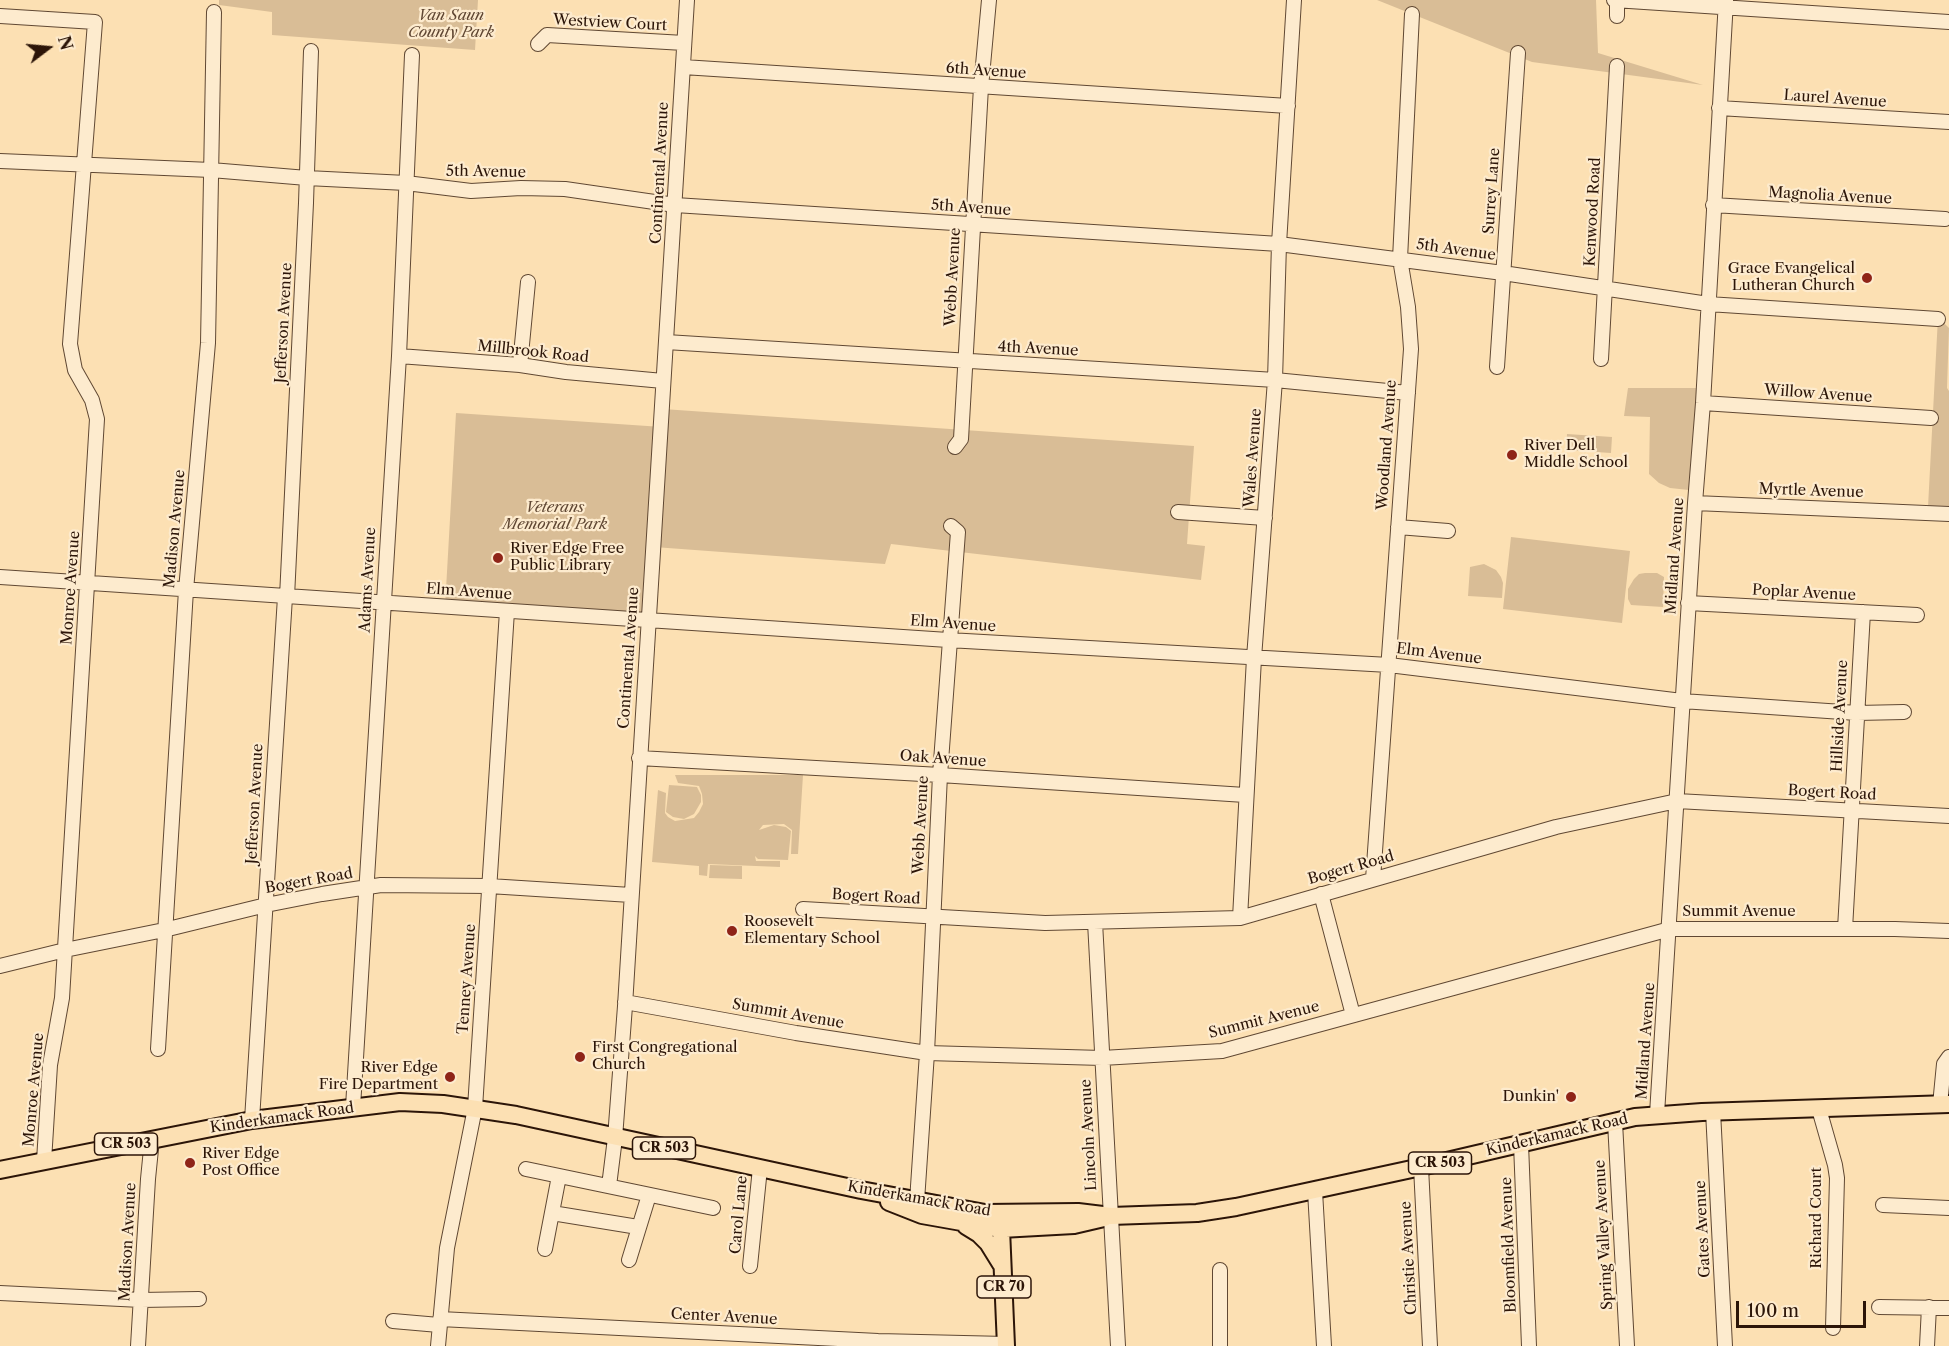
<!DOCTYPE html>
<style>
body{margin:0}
#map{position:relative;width:1949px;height:1346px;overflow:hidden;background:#fce0b3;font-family:"Libre Caslon Text",serif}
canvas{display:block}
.north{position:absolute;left:18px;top:18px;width:60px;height:60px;-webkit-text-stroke:4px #fdebce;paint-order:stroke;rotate:74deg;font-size:16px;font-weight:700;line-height:24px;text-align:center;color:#2c1508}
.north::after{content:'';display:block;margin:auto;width:21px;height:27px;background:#2c1508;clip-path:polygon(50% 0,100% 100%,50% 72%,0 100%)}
.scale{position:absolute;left:1736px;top:1301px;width:130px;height:27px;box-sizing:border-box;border:3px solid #2c1508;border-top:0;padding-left:8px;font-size:18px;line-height:21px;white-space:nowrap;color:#2c1508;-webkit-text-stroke:4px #fdebce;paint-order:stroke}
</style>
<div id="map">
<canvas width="1949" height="1346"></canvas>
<div class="north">N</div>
<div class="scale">100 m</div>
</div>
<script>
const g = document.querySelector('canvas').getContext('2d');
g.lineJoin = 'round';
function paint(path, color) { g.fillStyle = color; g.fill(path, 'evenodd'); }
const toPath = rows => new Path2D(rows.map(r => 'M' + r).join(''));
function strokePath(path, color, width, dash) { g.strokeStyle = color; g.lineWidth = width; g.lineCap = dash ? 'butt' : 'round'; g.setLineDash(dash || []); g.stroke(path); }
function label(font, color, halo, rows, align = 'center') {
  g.font = font + ' "Libre Caslon Text",serif'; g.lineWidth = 4.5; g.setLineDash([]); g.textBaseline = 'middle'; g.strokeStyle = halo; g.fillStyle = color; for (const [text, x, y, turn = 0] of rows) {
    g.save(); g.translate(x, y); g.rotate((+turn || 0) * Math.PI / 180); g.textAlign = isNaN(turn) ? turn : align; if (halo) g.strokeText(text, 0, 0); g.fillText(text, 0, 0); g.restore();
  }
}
const green = toPath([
 [219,0,478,0,475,50,272,35,272,12,219,5],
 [1377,0,1596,0,1598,53,1703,85,1532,62],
 [1938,317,1949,328,1947,388,1949,391,1949,511,1928,507],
 [1628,388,1697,388,1689,490,1670,488,1659,483,1649,474,1650,417,1624,416],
 [663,409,1194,446,1187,544,1205,546,1201,580,891,544,885,564,654,547,649,618,445,607,456,413,662,427],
 [1567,434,1612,437,1611,453,1566,450],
 [1511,537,1630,551,1622,623,1503,609],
 [1484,564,1496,570,1501,577,1503,583,1502,598,1468,596,1470,567],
 [1645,573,1657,573,1664,577,1663,607,1631,605,1628,599,1628,589,1634,579,1639,574],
 [675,775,803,775,798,854,791,854,792,830,784,824,763,825,759,830,774,825,786,827,791,831,788,860,758,859,755,856,756,861,780,861,780,867,708,864,707,876,699,875,699,866,652,862,658,790,666,793,665,813,668,817,675,821,694,818,699,812,703,804,702,794,699,786,678,783],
 [669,785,697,787,701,795,701,802,694,814,684,819,673,817,666,812],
 [710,865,742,866,742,879,709,878]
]);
const minor = toPath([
 [1614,0,1949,22],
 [1617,0,1617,16],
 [0,16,95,22,70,344,75,370,92,400,97,419,62,998,50,1065,44,1161],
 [538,44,547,35,684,43],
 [683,67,1288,106],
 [1719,108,1949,122],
 [0,161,211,170,307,178,406,183,471,191,521,188,565,189,675,205,1279,244,1503,273,1708,304,1938,319],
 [1713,205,1945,219],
 [666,342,1275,380,1408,393],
 [399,356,520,365,566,372,663,381],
 [1601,359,1617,66],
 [520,365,528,282],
 [1497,367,1518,53],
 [1703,403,1931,418],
 [955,447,961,439,981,87,989,0],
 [1695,503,1949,514],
 [1178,512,1265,518],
 [1398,527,1448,531],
 [0,577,948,640,1389,665,1682,701,1857,713,1904,712],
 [287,597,306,203,311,51],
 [1688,603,1917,615],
 [639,758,940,775,1245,795],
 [1373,879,1411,349,1408,307,1400,259,1412,14],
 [1321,894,1353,1015],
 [803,909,1045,923,1240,918,1556,827,1677,801,1949,816],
 [1240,918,1254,658,1275,380,1279,244,1294,0],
 [1095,922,1118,1346],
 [1845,929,1863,612],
 [0,966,65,950,164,930,266,905,322,894,381,885,489,886,631,895],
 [625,1002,796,1033,927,1053,1102,1058,1222,1051,1670,929,1895,929,1949,931],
 [158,1049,186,590,208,343,214,12],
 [1940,1105,1944,1064,1949,1057],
 [353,1107,399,356,412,55],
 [1819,1109,1835,1165,1837,1178,1833,1328],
 [1713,1111,1725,1346],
 [1657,1114,1695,503,1703,403,1726,0],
 [252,1120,285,597],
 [1615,1122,1627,1346],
 [1521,1144,1529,1346],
 [1421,1167,1430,1346],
 [526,1169,713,1208],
 [609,1186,615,1138,625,1006,687,0],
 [1315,1191,1324,1346],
 [917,1201,927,1053,940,775,958,532,951,526],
 [1883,1205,1949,1208],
 [552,1213,638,1227],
 [545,1249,559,1176],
 [629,1260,649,1195],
 [750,1266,760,1168],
 [0,1293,141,1300,199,1299],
 [1879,1307,1949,1308],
 [440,1319,878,1341,1006,1344],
 [393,1321,439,1325],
 [138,1346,148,1179,152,1139],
 [438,1346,447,1248,475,1108,507,611],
 [1220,1346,1220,1270],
 [1927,1346,1929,1307]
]);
const major = toPath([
 [0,1170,252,1120,400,1102,443,1104,516,1115,861,1190,985,1213,1078,1212,1111,1216,1197,1213,1236,1207,1421,1167,1635,1117,1702,1112,1949,1104],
 [889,1202,922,1215,1001,1229,1074,1225,1104,1218],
 [966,1226,979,1234,988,1243,1001,1264],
 [1001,1229,1006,1346]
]);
const markers = [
 [1867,278,6,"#8f2418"],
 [1512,455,6,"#8f2418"],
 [498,558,6,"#8f2418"],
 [732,931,6,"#8f2418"],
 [580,1057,6,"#8f2418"],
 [450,1077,6,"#8f2418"],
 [1571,1097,6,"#8f2418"],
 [190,1163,6,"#8f2418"]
];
const shields = [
 [126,1144,63],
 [664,1148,63],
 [1440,1163,63],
 [1004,1287,54]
];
const shieldNames = [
 ["CR 503",126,1144],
 ["CR 503",664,1148],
 ["CR 503",1440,1163],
 ["CR 70",1004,1287]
];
const parkNames = [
 ["Van Saun",451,16],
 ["County Park",451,33],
 ["Veterans",555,508],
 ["Memorial Park",555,525]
];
const streetNames = [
 ["Westview Court",610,23,3],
 ["6th Avenue",986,71,4],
 ["Laurel Avenue",1835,99,4],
 ["5th Avenue",486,172,1],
 ["Continental Avenue",660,173,-87],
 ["Surrey Lane",1492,191,-86],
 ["Magnolia Avenue",1830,196,3],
 ["5th Avenue",971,208,4],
 ["Kenwood Road",1593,212,-87],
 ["5th Avenue",1456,250,8],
 ["Webb Avenue",953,277,-87],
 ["Jefferson Avenue",284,323,-87],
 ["4th Avenue",1038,349,3],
 ["Millbrook Road",533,352,6],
 ["Willow Avenue",1818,394,4],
 ["Woodland Avenue",1387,445,-86],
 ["Wales Avenue",1253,458,-86],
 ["Myrtle Avenue",1811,491,2],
 ["Madison Avenue",175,529,-85],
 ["Midland Avenue",1675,556,-86],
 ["Adams Avenue",368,580,-87],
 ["Monroe Avenue",71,588,-86],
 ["Elm Avenue",469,592,4],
 ["Poplar Avenue",1804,593,3],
 ["Elm Avenue",953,624,4],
 ["Elm Avenue",1439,654,7],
 ["Continental Avenue",629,658,-86],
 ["Hillside Avenue",1840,716,-87],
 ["Oak Avenue",943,759,4],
 ["Bogert Road",1832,793,3],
 ["Jefferson Avenue",255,804,-87],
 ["Webb Avenue",921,825,-87],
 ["Bogert Road",1351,868,-16],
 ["Bogert Road",309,881,-10],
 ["Bogert Road",876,897,3],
 ["Summit Avenue",1739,912],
 ["Tenney Avenue",467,979,-86],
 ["Summit Avenue",788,1014,10],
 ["Summit Avenue",1264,1020,-14],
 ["Midland Avenue",1646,1041,-86],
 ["Monroe Avenue",34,1090,-85],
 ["Kinderkamack Road",282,1118,-8],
 ["Lincoln Avenue",1089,1135,-93],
 ["Kinderkamack Road",1557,1135,-13],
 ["Kinderkamack Road",919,1199,10],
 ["Carol Lane",739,1215,-85],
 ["Richard Court",1817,1218,-90],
 ["Gates Avenue",1703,1229,-93],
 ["Spring Valley Avenue",1604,1235,-93],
 ["Madison Avenue",128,1242,-87],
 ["Bloomfield Avenue",1509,1245,-92],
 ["Christie Avenue",1409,1258,-93],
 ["Center Avenue",724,1317,3]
];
const poiNames = [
 ["Grace Evangelical",1855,269,"right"],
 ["Lutheran Church",1855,286,"right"],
 ["River Dell",1524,446],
 ["Middle School",1524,463],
 ["River Edge Free",510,549],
 ["Public Library",510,566],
 ["Roosevelt",744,922],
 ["Elementary School",744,939],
 ["First Congregational",592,1048],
 ["Church",592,1065],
 ["River Edge",438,1068,"right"],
 ["Fire Department",438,1085,"right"],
 ["Dunkin'",1559,1097,"right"],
 ["River Edge",202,1154],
 ["Post Office",202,1171]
];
paint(green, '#d9bd96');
strokePath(minor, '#604833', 16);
strokePath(major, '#2c1508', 20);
strokePath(minor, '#fdebce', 14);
strokePath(major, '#fce0b3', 16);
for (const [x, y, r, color] of markers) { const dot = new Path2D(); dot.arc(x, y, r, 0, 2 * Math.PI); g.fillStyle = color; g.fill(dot); strokePath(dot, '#fdebce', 2); }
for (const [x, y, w] of shields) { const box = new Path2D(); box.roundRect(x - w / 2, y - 11, w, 22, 4.5); g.fillStyle = '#fdebce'; g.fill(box); strokePath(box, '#2c1508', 1.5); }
label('bold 14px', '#2c1508', null, shieldNames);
label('italic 15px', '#604733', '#fdebce', parkNames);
label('15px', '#2c1508', '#fdebce', streetNames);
label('15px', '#2c1508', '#fdebce', poiNames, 'left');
</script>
